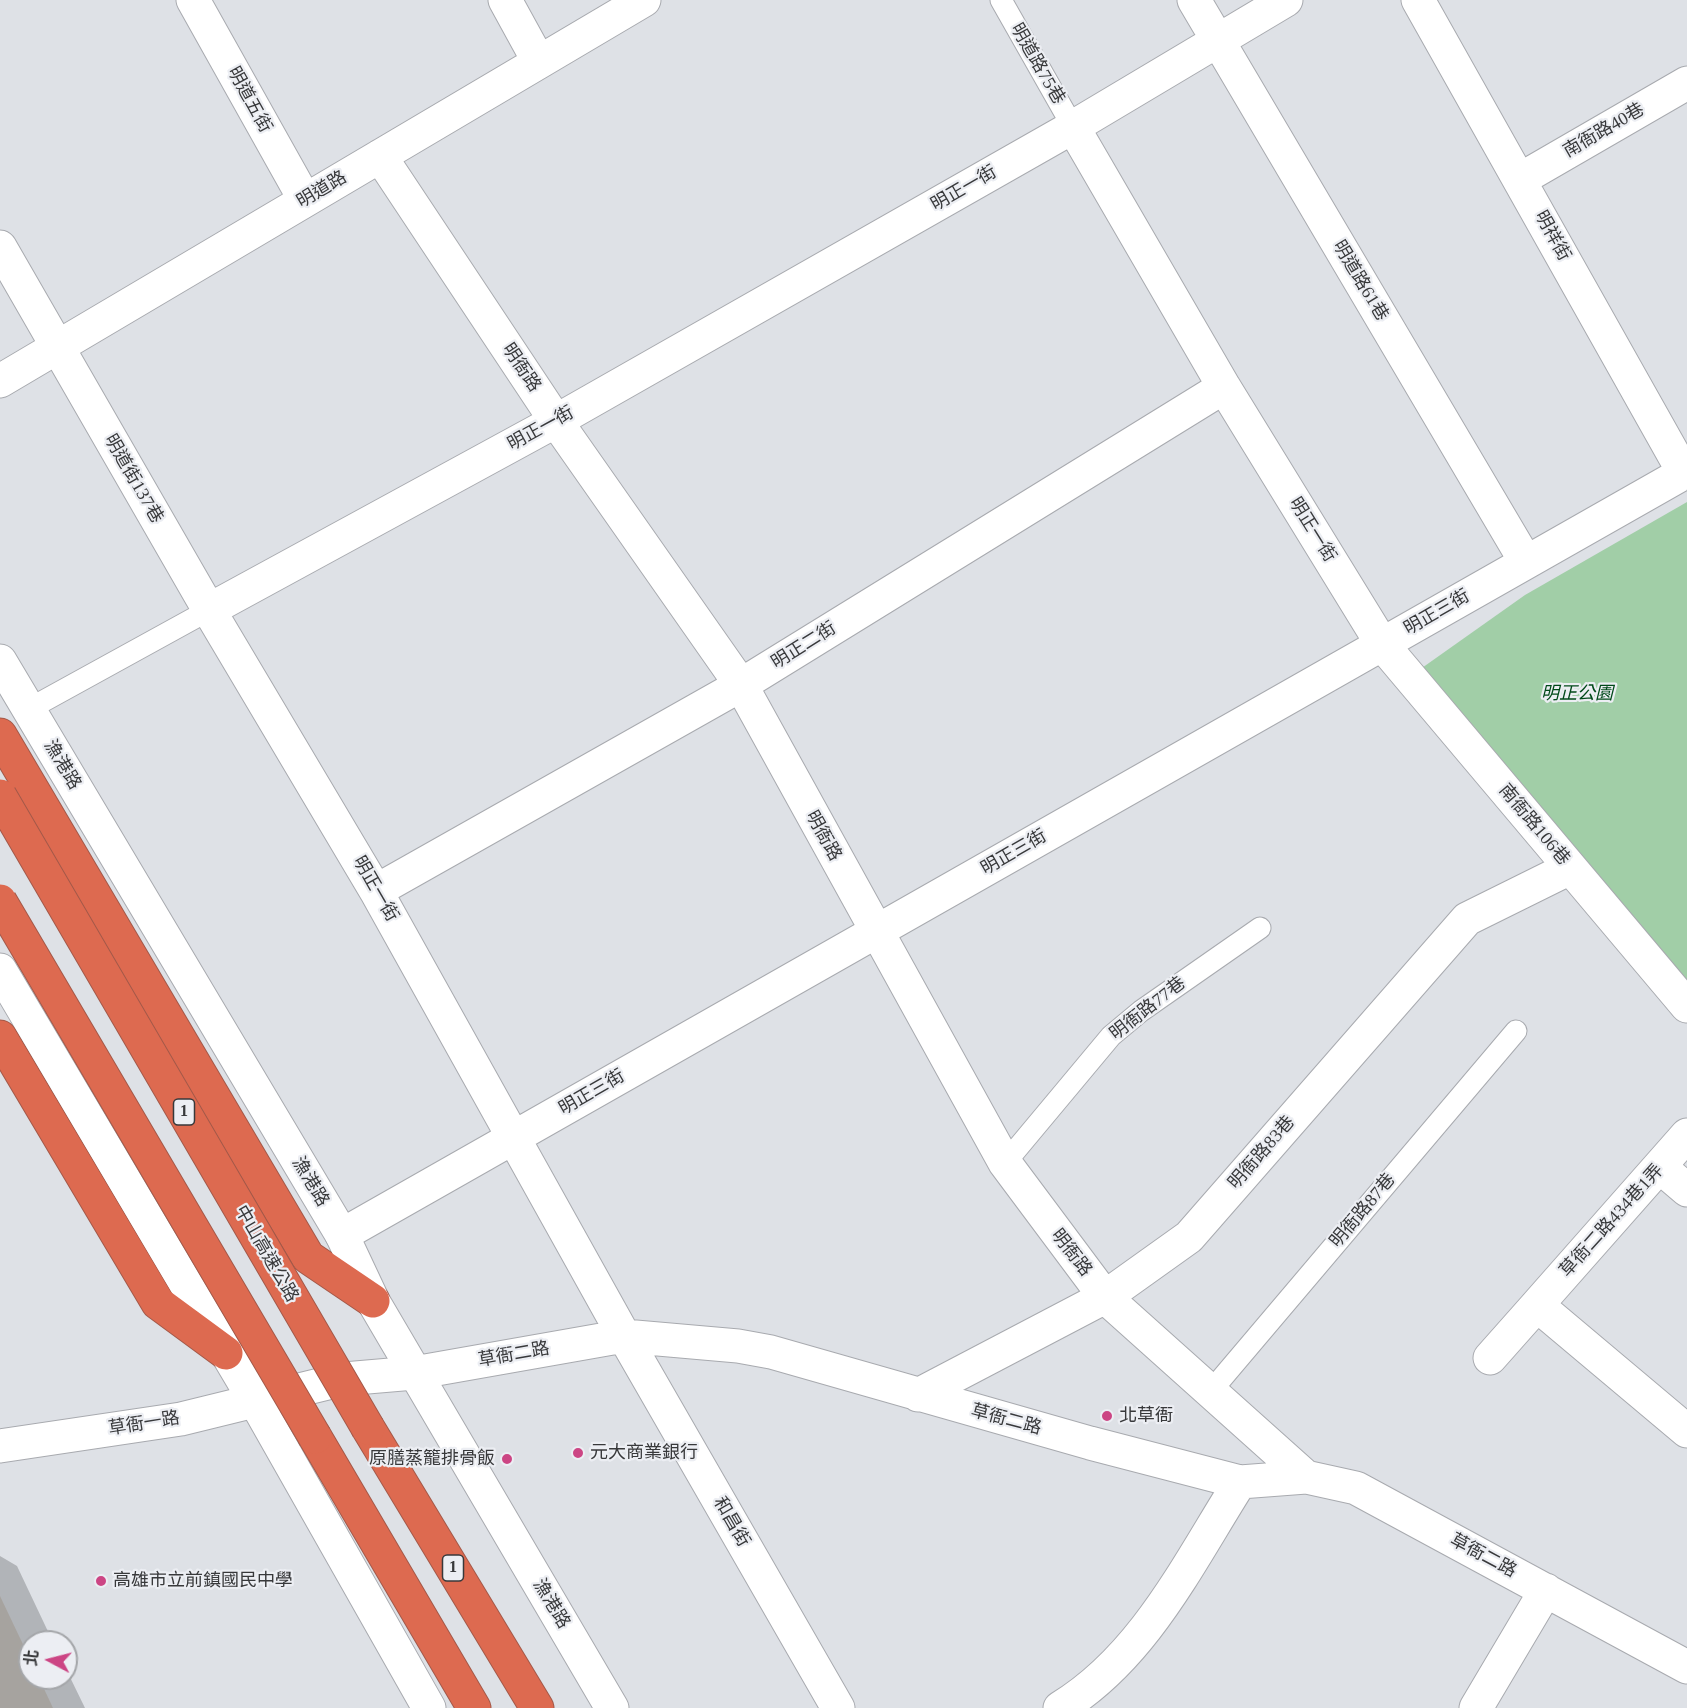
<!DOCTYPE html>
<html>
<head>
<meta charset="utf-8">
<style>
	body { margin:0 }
	#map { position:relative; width:1687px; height:1708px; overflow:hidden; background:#dee1e6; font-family:"Times New Roman","Noto Sans TC",serif }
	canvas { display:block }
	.north { position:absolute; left:18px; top:1630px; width:60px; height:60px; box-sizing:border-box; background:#eceef3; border:2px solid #a4a6a9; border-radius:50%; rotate:277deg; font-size:16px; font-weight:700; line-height:24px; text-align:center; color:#38393b }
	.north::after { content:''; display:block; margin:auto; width:21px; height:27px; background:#cc4584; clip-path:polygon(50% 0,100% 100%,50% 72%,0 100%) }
</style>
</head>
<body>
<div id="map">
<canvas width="1687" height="1708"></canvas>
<div class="north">北</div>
</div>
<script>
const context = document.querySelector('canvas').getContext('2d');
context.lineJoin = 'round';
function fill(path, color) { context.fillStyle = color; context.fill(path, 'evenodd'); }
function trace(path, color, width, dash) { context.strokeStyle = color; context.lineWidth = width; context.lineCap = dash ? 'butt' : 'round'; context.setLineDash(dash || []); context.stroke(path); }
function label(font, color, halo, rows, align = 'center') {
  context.font = font + ' "Times New Roman","Noto Sans TC",serif'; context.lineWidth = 4.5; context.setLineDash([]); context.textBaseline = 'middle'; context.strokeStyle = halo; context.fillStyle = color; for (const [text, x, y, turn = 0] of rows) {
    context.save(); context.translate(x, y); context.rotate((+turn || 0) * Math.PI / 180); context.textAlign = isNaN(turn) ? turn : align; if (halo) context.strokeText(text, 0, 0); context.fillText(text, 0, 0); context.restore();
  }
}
const green = new Path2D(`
	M1687,502V986L1412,675L1525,595Z`);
const shadow = new Path2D(`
	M0,1556L17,1566L53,1642H30V1678H66V1669L85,1708H0Z`);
const building = new Path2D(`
	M0,1596L30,1659V1678H39L53,1708H0Z`);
const lane = new Path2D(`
	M1001,0L1073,127
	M29,709L209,610
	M1005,1163L1111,1036L1141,1011L1260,928
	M1211,1391L1516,1031`);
const street = new Path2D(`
	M193,0L305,200
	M505,0L539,62
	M1194,0L1526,562
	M1418,0L1684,473
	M1073,127L1286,0
	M380,156L556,421L741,685L1005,1163L1105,1297L1306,1477
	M1521,179L1687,83
	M0,247L209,610L376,891L624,1336L838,1708
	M0,381L644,0
	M209,610L556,421L1073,127L1224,387L1382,644L1687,1006
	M376,891L741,685L1224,387
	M1687,1135L1537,1305L1687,1431
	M1660,1167L1687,1190
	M342,1235L1687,471
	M1490,1358L1537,1305
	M918,1395L1105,1297L1189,1237L1467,919L1570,868
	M0,1446L181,1419L344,1379L414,1373L624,1336L738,1346L771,1352L1090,1443L1240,1482L1306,1477L1356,1488L1687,1667
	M1060,1708C1144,1657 1189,1562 1240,1482
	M1476,1708L1546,1590`);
const secondary = new Path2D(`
	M0,661L342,1235L373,1301L612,1708
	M0,970L254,1399L429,1708`);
const highway = new Path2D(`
	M0,735L308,1257L373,1301
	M0,1037L158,1303L226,1353
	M368,1428L537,1708
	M315,1437L474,1708`);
const highwayBridge = new Path2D(`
	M0,796L368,1428
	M0,901L315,1437`);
const markers = [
	[1107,1416,6,"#cc4584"],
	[578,1453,6,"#cc4584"],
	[507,1459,6,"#cc4584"],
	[101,1581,6,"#cc4584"]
];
const shields = [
	[184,1112,21],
	[453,1568,21]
];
const shieldNames = [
	["1",184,1112],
	["1",453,1568]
];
const streetNames = [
	["明道路75巷",1037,64,60],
	["明道五街",249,100,61],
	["南衙路40巷",1604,131,-30],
	["明正一街",964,189,-30],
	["明道路",322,190,-31],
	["明祥街",1552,236,61],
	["明道路61巷",1360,281,59],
	["明衙路",521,368,56],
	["明正一街",541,429,-29],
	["明道街137巷",133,479,60],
	["明正一街",1312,530,58],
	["明正三街",1437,613,-30],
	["明正二街",804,646,-32],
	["漁港路",62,765,59],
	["南衙路106巷",1534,825,50],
	["明衙路",823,836,61],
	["明正三街",1014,853,-30],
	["明正一街",375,889,60],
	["明衙路77巷",1148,1009,-38],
	["明正三街",592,1093,-30],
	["明衙路83巷",1262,1153,-49],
	["漁港路",310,1182,59],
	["明衙路87巷",1363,1211,-50],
	["草衙二路434巷1弄",1612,1221,-48],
	["明衙路",1071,1253,52],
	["中山高速公路",266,1254,60],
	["草衙二路",514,1355,-10],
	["草衙二路",1006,1420,15],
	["草衙一路",144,1424,-9],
	["和昌街",731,1522,60],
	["草衙二路",1483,1556,28],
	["漁港路",551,1604,59]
];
const parkNames = [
	["明正公園",1577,694]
];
const poiNames = [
	["北草衙",1119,1416],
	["元大商業銀行",590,1453],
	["原膳蒸籠排骨飯",495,1459,"right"],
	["高雄市立前鎮國民中學",113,1581]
];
fill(green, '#a1cea7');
fill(shadow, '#0003');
fill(building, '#a6a39f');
trace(lane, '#a8aaaf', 23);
trace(street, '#a8aaaf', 35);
trace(secondary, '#a8aaaf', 35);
trace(highway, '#a35949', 35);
trace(lane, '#fff', 21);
trace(street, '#fff', 33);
trace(secondary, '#fff', 33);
trace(highway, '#dd6a50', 33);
trace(highwayBridge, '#a35949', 35, []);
trace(highwayBridge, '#dd6a50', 33);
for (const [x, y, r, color] of markers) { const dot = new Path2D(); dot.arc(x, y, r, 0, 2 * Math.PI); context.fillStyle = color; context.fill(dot); trace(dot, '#eceef3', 2); }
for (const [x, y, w] of shields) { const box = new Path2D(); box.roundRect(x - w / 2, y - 13, w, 26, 4.5); context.fillStyle = '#eceef3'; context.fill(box); trace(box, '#38393b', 1.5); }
label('bold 16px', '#38393b', null, shieldNames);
label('18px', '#38393b', '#eceef3', streetNames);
label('italic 18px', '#004919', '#eceef3', parkNames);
label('18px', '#38393b', '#eceef3', poiNames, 'left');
</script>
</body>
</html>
